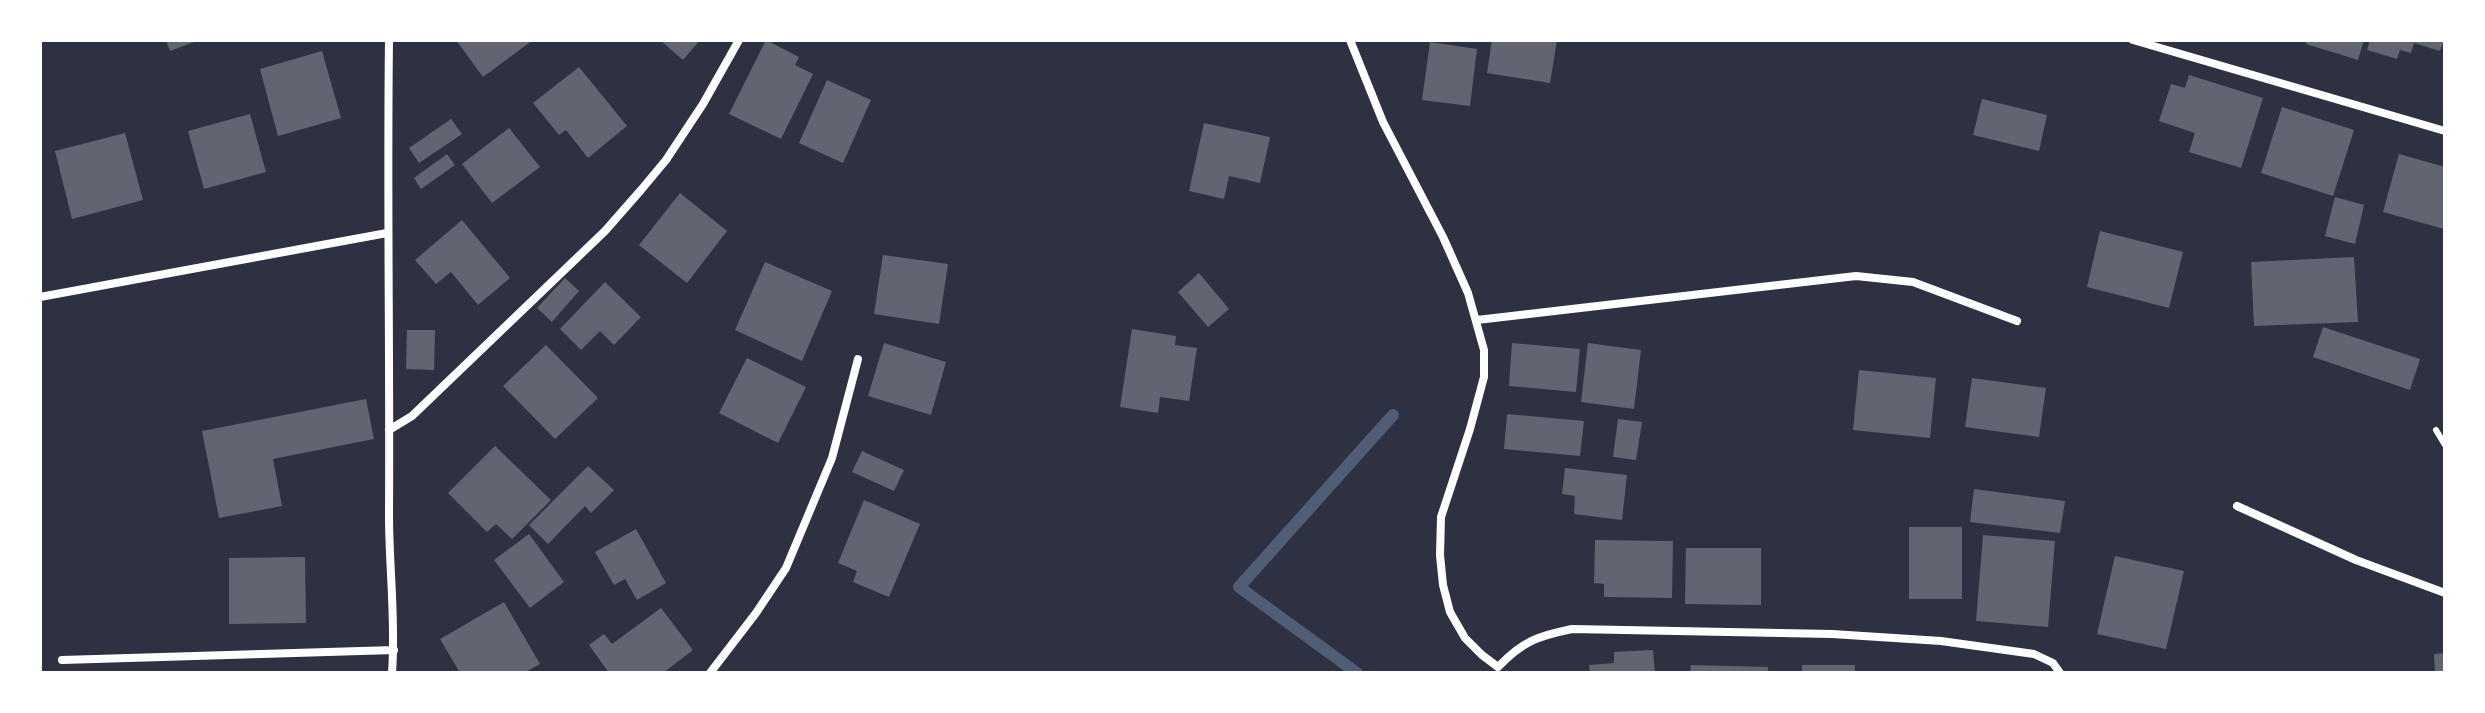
<!DOCTYPE html>
<html>
<head>
<meta charset="utf-8">
<style>
	body { margin:0 }
	#map { position:relative; width:2485px; height:713px; overflow:hidden; background:#2d3142; font-family:"Noto Sans",sans-serif }
	canvas { display:block }
	.frame { position:absolute; inset:0; border:42px solid #fff; pointer-events:none }
</style>
</head>
<body>
<div id="map">
<canvas width="2485" height="713"></canvas>
<div class="frame"></div>
</div>
<script>
const context = document.querySelector('canvas').getContext('2d');
context.lineJoin = 'round';
function trace(path, color, width, dash) { context.strokeStyle = color; context.lineWidth = width; context.lineCap = dash ? 'butt' : 'round'; context.setLineDash(dash || []); context.stroke(path); }
function fill(path, color) { context.fillStyle = color; context.fill(path, 'evenodd'); }
const stream = new Path2D(`
	M1357,673L1239,587L1393,415`);
const building = new Path2D(`
	M166,40H199L170,51Z
	M456,40H533L483,77Z
	M660,40H700L683,60Z
	M766,40L799,57L795,65L813,74L781,139L729,114Z
	M1492,40H1557L1550,83L1487,73Z
	M2307,40H2364L2358,60L2306,44Z
	M2370,40H2444L2440,51L2414,43L2411,53L2400,50L2397,59L2367,50Z
	M1430,42L1477,49L1470,106L1422,100Z
	M322,51L341,118L278,136L260,69Z
	M579,67L627,126L588,158L566,130L559,135L533,103Z
	M2189,75L2263,98L2241,168L2189,152L2195,133L2159,121L2171,84L2185,88Z
	M827,80L871,100L843,163L799,143Z
	M1982,99L2047,115L2039,151L1973,135Z
	M2282,107L2354,130L2333,196L2261,173Z
	M250,114L266,172L204,189L188,131Z
	M451,119L462,134L419,163L409,148Z
	M1204,123L1270,137L1260,183L1229,176L1224,199L1189,191Z
	M509,128L540,167L492,203L462,164Z
	M125,133L143,200L72,219L55,151Z
	M447,154L455,165L421,189L414,178Z
	M2399,154L2445,167L2444,229L2383,212Z
	M680,193L727,231L687,283L639,245Z
	M2335,197L2364,205L2355,244L2325,236Z
	M462,220L510,278L478,305L451,272L436,284L415,260Z
	M2100,231L2183,252L2169,308L2087,287Z
	M883,255L948,264L939,324L874,314Z
	M2354,257L2358,322L2254,326L2251,262Z
	M765,262L832,291L802,361L735,330Z
	M1199,273L1229,309L1208,327L1178,292Z
	M565,278L579,291L552,322L537,308Z
	M605,282L641,317L614,345L600,331L581,350L560,329Z
	M2323,327L2420,359L2410,390L2313,357Z
	M1132,329L1176,336L1175,345L1197,348L1189,401L1160,397L1158,413L1120,407Z
	M407,330H435L434,370L406,369Z
	M884,343L946,362L931,415L868,396Z
	M1512,343L1580,349L1576,392L1509,386Z
	M1588,343L1641,350L1634,409L1581,402Z
	M546,345L598,398L555,439L503,386Z
	M747,358L806,387L778,443L719,413Z
	M1859,370L1936,378L1930,438L1853,430Z
	M1972,378L2046,388L2039,437L1965,427Z
	M366,399L374,439L273,459L282,506L219,518L202,431Z
	M1507,414L1584,421L1580,456L1504,449Z
	M1618,419L1642,422L1636,460L1613,457Z
	M495,446L551,500L512,539L496,524L487,532L448,493Z
	M862,451L904,470L894,491L852,472Z
	M588,466L614,490L591,513L585,506L548,544L529,525Z
	M1565,468L1627,475L1622,520L1574,514L1575,496L1562,494Z
	M1974,489L2065,501L2060,533L1970,522Z
	M864,500L920,524L889,597L853,582L857,571L838,563Z
	M1909,527H1962V599H1909Z
	M636,529L666,583L637,600L625,579L614,585L595,552Z
	M529,534L564,582L530,608L494,560Z
	M1983,535L2055,541L2048,627L1976,621Z
	M1595,540L1673,541L1672,598L1604,597V584L1594,583Z
	M1686,548H1761V605L1685,604Z
	M2115,556L2184,571L2166,649L2097,634Z
	M305,557L306,623L229,624V558Z
	M504,602L540,664L524,673H460L440,639Z
	M661,608L693,650L663,673H609L589,645L604,634L612,644Z
	M1653,650L1655,673H1590L1589,665L1614,663V652Z
	M2445,653V673H2435L2434,654Z
	M1691,665L1768,667V673H1690Z
	M1802,665H1855V673H1802Z`);
const service = new Path2D(`
	M2436,430L2445,445`);
const minor = new Path2D(`
	M389,40C387,198 390,357 389,515C389,568 396,620 392,673
	M1350,40L1383,122L1443,237L1468,293L1484,350V377L1470,429L1441,517L1440,555L1443,585L1450,612L1465,638L1482,655L1498,667
	M2133,40L2445,131
	M40,297L387,233
	M1477,320L1856,276L1913,282L2017,321
	M389,430L412,416L605,231L641,190L666,160L703,104L739,40
	M2237,506L2356,560L2445,593
	M62,660L394,650
	M1498,667C1523,641 1538,636 1572,629L1832,634L1941,641L2034,654L2053,663L2060,673
	M710,673L756,613L786,568L832,458L858,359`);
trace(stream, '#4f5d75', 12);
fill(building, '#626471');
trace(service, '#fff', 6);
trace(minor, '#fff', 8);
</script>
</body>
</html>
